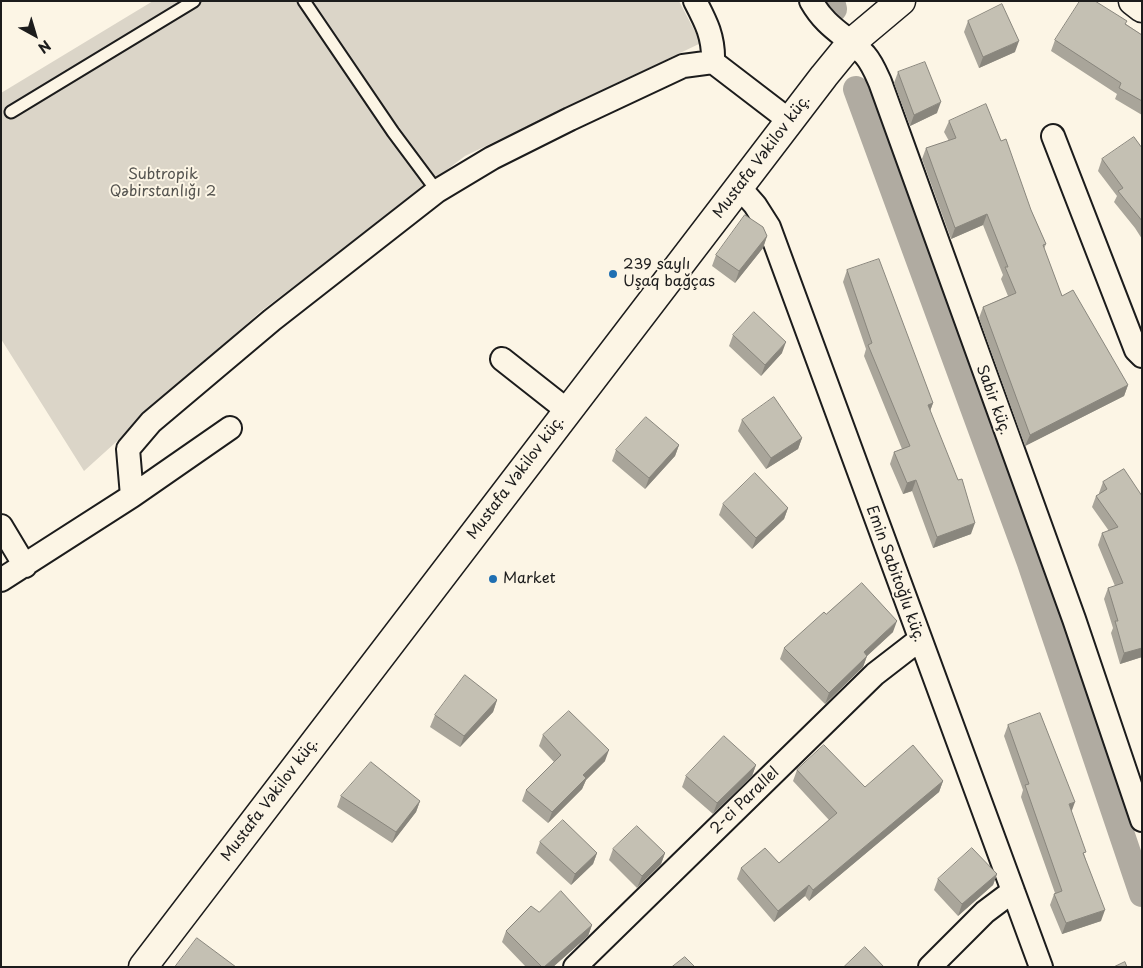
<!DOCTYPE html>
<html>
<head>
<meta charset="utf-8">
<style>
	body { margin:0 }
	#map { position:relative; width:1143px; height:968px; overflow:hidden; background:#fcf5e5; font-family:"Playpen Sans",sans-serif }
	canvas { display:block }
	.frame { position:absolute; inset:0; border:2px solid #1c1c1c; pointer-events:none }
	.north { position:absolute; left:10px; top:10px; width:50px; height:50px; -webkit-text-stroke:4px #fcf5e5; paint-order:stroke; rotate:141deg; font-size:14px; font-weight:700; line-height:20px; text-align:center; color:#1c1c1c }
	.north::after { content:''; display:block; margin:auto; width:18px; height:22px; background:#1c1c1c; clip-path:polygon(50% 0,100% 100%,50% 72%,0 100%) }
</style>
</head>
<body>
<div id="map">
<canvas width="1143" height="968"></canvas>
<div class="frame"></div>
<div class="north">N</div>
</div>
<script>
const context = document.querySelector('canvas').getContext('2d');
context.lineJoin = 'round';
function fill(path, color) { context.fillStyle = color; context.fill(path, 'evenodd'); }
function trace(path, color, width, dash) { context.strokeStyle = color; context.lineWidth = width; context.lineCap = dash ? 'butt' : 'round'; context.setLineDash(dash || []); context.stroke(path); }
function label(font, color, halo, rows, align = 'center') {
  context.font = font + ' "Playpen Sans",sans-serif'; context.lineWidth = 4; context.setLineDash([]); context.textBaseline = 'middle'; context.strokeStyle = halo; context.fillStyle = color; for (const [text, x, y, turn = 0] of rows) {
    context.save(); context.translate(x, y); context.rotate((+turn || 0) * Math.PI / 180); context.textAlign = isNaN(turn) ? turn : align; if (halo) context.strokeText(text, 0, 0); context.fillText(text, 0, 0); context.restore();
  }
}
const green = new Path2D(`
	M153,1H679L701,43L465,156L260,312L84,471L1,339V93Z`);
const canal = new Path2D(`
	M832,1L834,9
	M856,89L1030,563L1142,894`);
const lane = new Path2D(`
	M304,1L393,132L437,191
	M11,112L194,1`);
const street = new Path2D(`
	M695,1C706,22 714,37 713,62L790,121
	M811,1C827,29 845,34 865,55C872,63 876,73 880,82L1074,619L1142,820
	M1053,136L1136,350L1142,356
	M740,188L755,205L769,227L1041,967
	M502,359L568,411
	M132,496L230,428
	M1,526L25,566
	M1,580L132,496L128,449L151,422L272,320L437,191L492,158L570,119L683,66L713,62
	M575,967L875,674L919,640
	M930,967L985,912L1013,891`);
const secondary = new Path2D(`
	M1133,1L1142,8
	M143,967L824,76L851,43L901,1`);
const wall = new Path2D(`
	M968,21L1015,52L979,68L964,32Z
	M1126,24L1142,35V115L1115,99L1117,94L1051,51L1055,40Z
	M898,72L937,113L910,126L894,83Z
	M949,121L1031,210L1046,244L1044,249L1062,296L1128,385L1124,396L1025,446L979,318L983,307L1008,296L1001,279L1003,275L983,225L951,239L922,159L926,148L949,141L944,132Z
	M1142,148V239L1135,228L1114,202L1117,196L1098,171L1102,159Z
	M767,236L763,248L735,283L712,266L716,255Z
	M847,270L933,403L930,411L971,534L933,548L912,491L903,494L890,464L894,452L902,449L864,356L866,349L843,282Z
	M733,335L782,353L761,376L729,346Z
	M742,420L802,438L798,449L766,469L738,431Z
	M679,445L675,456L645,489L612,461L616,450Z
	M1124,469L1142,657L1120,664L1111,633L1113,628L1104,599L1108,588L1115,586L1098,545L1102,533L1109,531L1092,507L1096,496L1099,494V493L1103,482Z
	M723,504L788,508L784,519L752,549L719,515Z
	M826,614L893,632L867,656L863,667L825,704L780,659L784,648Z
	M497,700L493,712L460,747L430,727L435,715Z
	M1008,725L1071,811L1085,857L1101,921L1062,934L1050,905L1054,894L1055,893L1021,797L1023,790L1004,736Z
	M543,735L605,761L586,780L582,789L548,823L522,801L526,790L554,762L539,746Z
	M756,765L752,776L713,814L682,787L686,776Z
	M797,770L865,787L943,781L939,792L809,901L805,896L774,922L737,879L741,868L779,863L829,820L793,781Z
	M341,796L420,801L416,812L392,843L337,807Z
	M540,842L597,853L593,864L571,885L536,853Z
	M613,849L665,853L661,864L637,888L609,860Z
	M997,874L993,885L958,916L934,890L938,879Z
	M592,925L588,936L553,967H526L502,942L506,931Z`);
const shadedWall = new Path2D(`
	M1019,41L1015,52L979,68L983,57Z
	M941,102L937,113L910,126L914,115Z
	M987,214L983,225L951,239L955,228Z
	M767,236L763,248L735,283L739,271Z
	M786,342L782,353L761,376L765,365Z
	M1128,385L1124,396L1025,446L1030,435Z
	M933,403L929,414L928,405Z
	M802,438L798,449L766,469L771,458Z
	M679,445L675,456L645,489L649,478Z
	M916,480L912,491L903,494L907,483Z
	M788,508L784,519L752,549L756,538Z
	M975,523L971,534L933,548L937,537Z
	M897,621L893,632L867,656L863,667L825,704L829,693L864,652Z
	M1142,648V657L1120,664L1124,653Z
	M497,700L493,712L460,747L464,736Z
	M609,750L605,761L586,780L582,789L548,823L552,812L583,775Z
	M756,765L752,776L713,814L717,803Z
	M943,781L939,792L809,901L813,890Z
	M420,801L416,812L392,843L396,832Z
	M1075,802L1071,813L1069,804Z
	M597,853L593,864L571,885L575,874Z
	M665,853L661,864L637,888L642,876Z
	M997,874L993,885L958,916L962,904Z
	M809,885L805,896L774,922L778,911Z
	M1105,910L1101,921L1062,934L1066,923Z
	M592,925L588,936L553,967H544Z`);
const building = new Path2D(`
	M1080,1H1095L1127,21L1125,24L1142,35V101L1119,88L1121,83L1055,40Z
	M1002,4L1019,41L983,57L968,21Z
	M925,62L941,102L914,115L898,72Z
	M986,104L1001,141L1006,139L1031,210L1046,244L1043,245L1062,296L1073,290L1128,385L1030,435L983,307L1016,293L1005,267H1008L987,214L955,228L926,148L956,138L949,121Z
	M1134,137L1142,148V221L1139,217L1118,191L1123,188L1102,159Z
	M745,215L763,227L767,236L739,271L716,255Z
	M879,259L933,403L928,405L958,480L962,479L975,523L937,537L916,480L907,483L894,452L910,446L868,345L872,343L847,270Z
	M754,312L786,342L765,365L733,335Z
	M774,397L802,438L771,458L742,420Z
	M646,417L679,445L649,478L616,450Z
	M1124,469L1142,496V648L1124,653L1115,621H1118L1108,588L1123,583L1102,533L1118,527L1096,496L1107,489L1103,482Z
	M755,473L788,508L756,538L723,504Z
	M862,583L897,621L864,652L867,656L829,693L784,648L824,612L826,614Z
	M465,675L497,700L464,736L435,715Z
	M569,711L609,750L583,775L586,778L552,812L526,790L561,755L543,735Z
	M1040,713L1075,802L1069,804L1086,852L1083,853L1105,910L1066,923L1054,894L1062,891L1025,785L1029,784L1008,725Z
	M724,736L756,765L717,803L686,776Z
	M824,745L865,787L913,745L943,781L813,890L809,885L778,911L741,868L765,848L779,863L837,813L797,770Z
	M371,762L420,801L396,832L341,796Z
	M563,820L597,853L575,874L540,842Z
	M637,826L665,853L642,876L613,849Z
	M972,848L997,874L962,904L938,879Z
	M561,891L592,925L544,967H542L506,931L531,906L539,912Z
	M197,938L236,967H175Z
	M865,947L884,967H844Z
	M685,957L695,967H672Z
	M1125,962L1127,967H1114Z`);
const markers = [
	[613,274,5,"#1f6fb2"],
	[493,579,5,"#1f6fb2"]
];
const streetNames = [
	["Mustafa Vəkilov küç.",762,157,-53],
	["Sabir küç.",993,400,70],
	["Mustafa Vəkilov küç.",516,478,-53],
	["Emin Sabitoğlu küç.",895,574,70],
	["Mustafa Vəkilov küç.",270,800,-53],
	["2-ci Parallel",745,801,-44]
];
const parkNames = [
	["Subtropik",163,175],
	["Qəbirstanlığı 2",163,192]
];
const poiNames = [
	["239 saylı",623,265],
	["Uşaq bağças",623,282],
	["Market",503,579]
];
fill(green, '#dbd5c8');
trace(canal, '#b0aba1', 26);
trace(lane, '#1c1c1c', 15);
trace(street, '#1c1c1c', 26);
trace(secondary, '#1c1c1c', 31);
trace(lane, '#fcf5e5', 11);
trace(street, '#fcf5e5', 22);
trace(secondary, '#fcf5e5', 28);
fill(wall, '#a9a59a');
fill(shadedWall, '#89867d');
fill(building, '#c4c0b3');
trace(building, '#89867d', 1);
for (const [x, y, r, color] of markers) { const dot = new Path2D(); dot.arc(x, y, r, 0, 2 * Math.PI); context.fillStyle = color; context.fill(dot); trace(dot, '#fcf5e5', 2); }
label('15px', '#1c1c1c', '#fcf5e5', streetNames);
label('15px', '#555450', '#fcf5e5', parkNames);
label('15px', '#1c1c1c', '#fcf5e5', poiNames, 'left');
</script>
</body>
</html>
